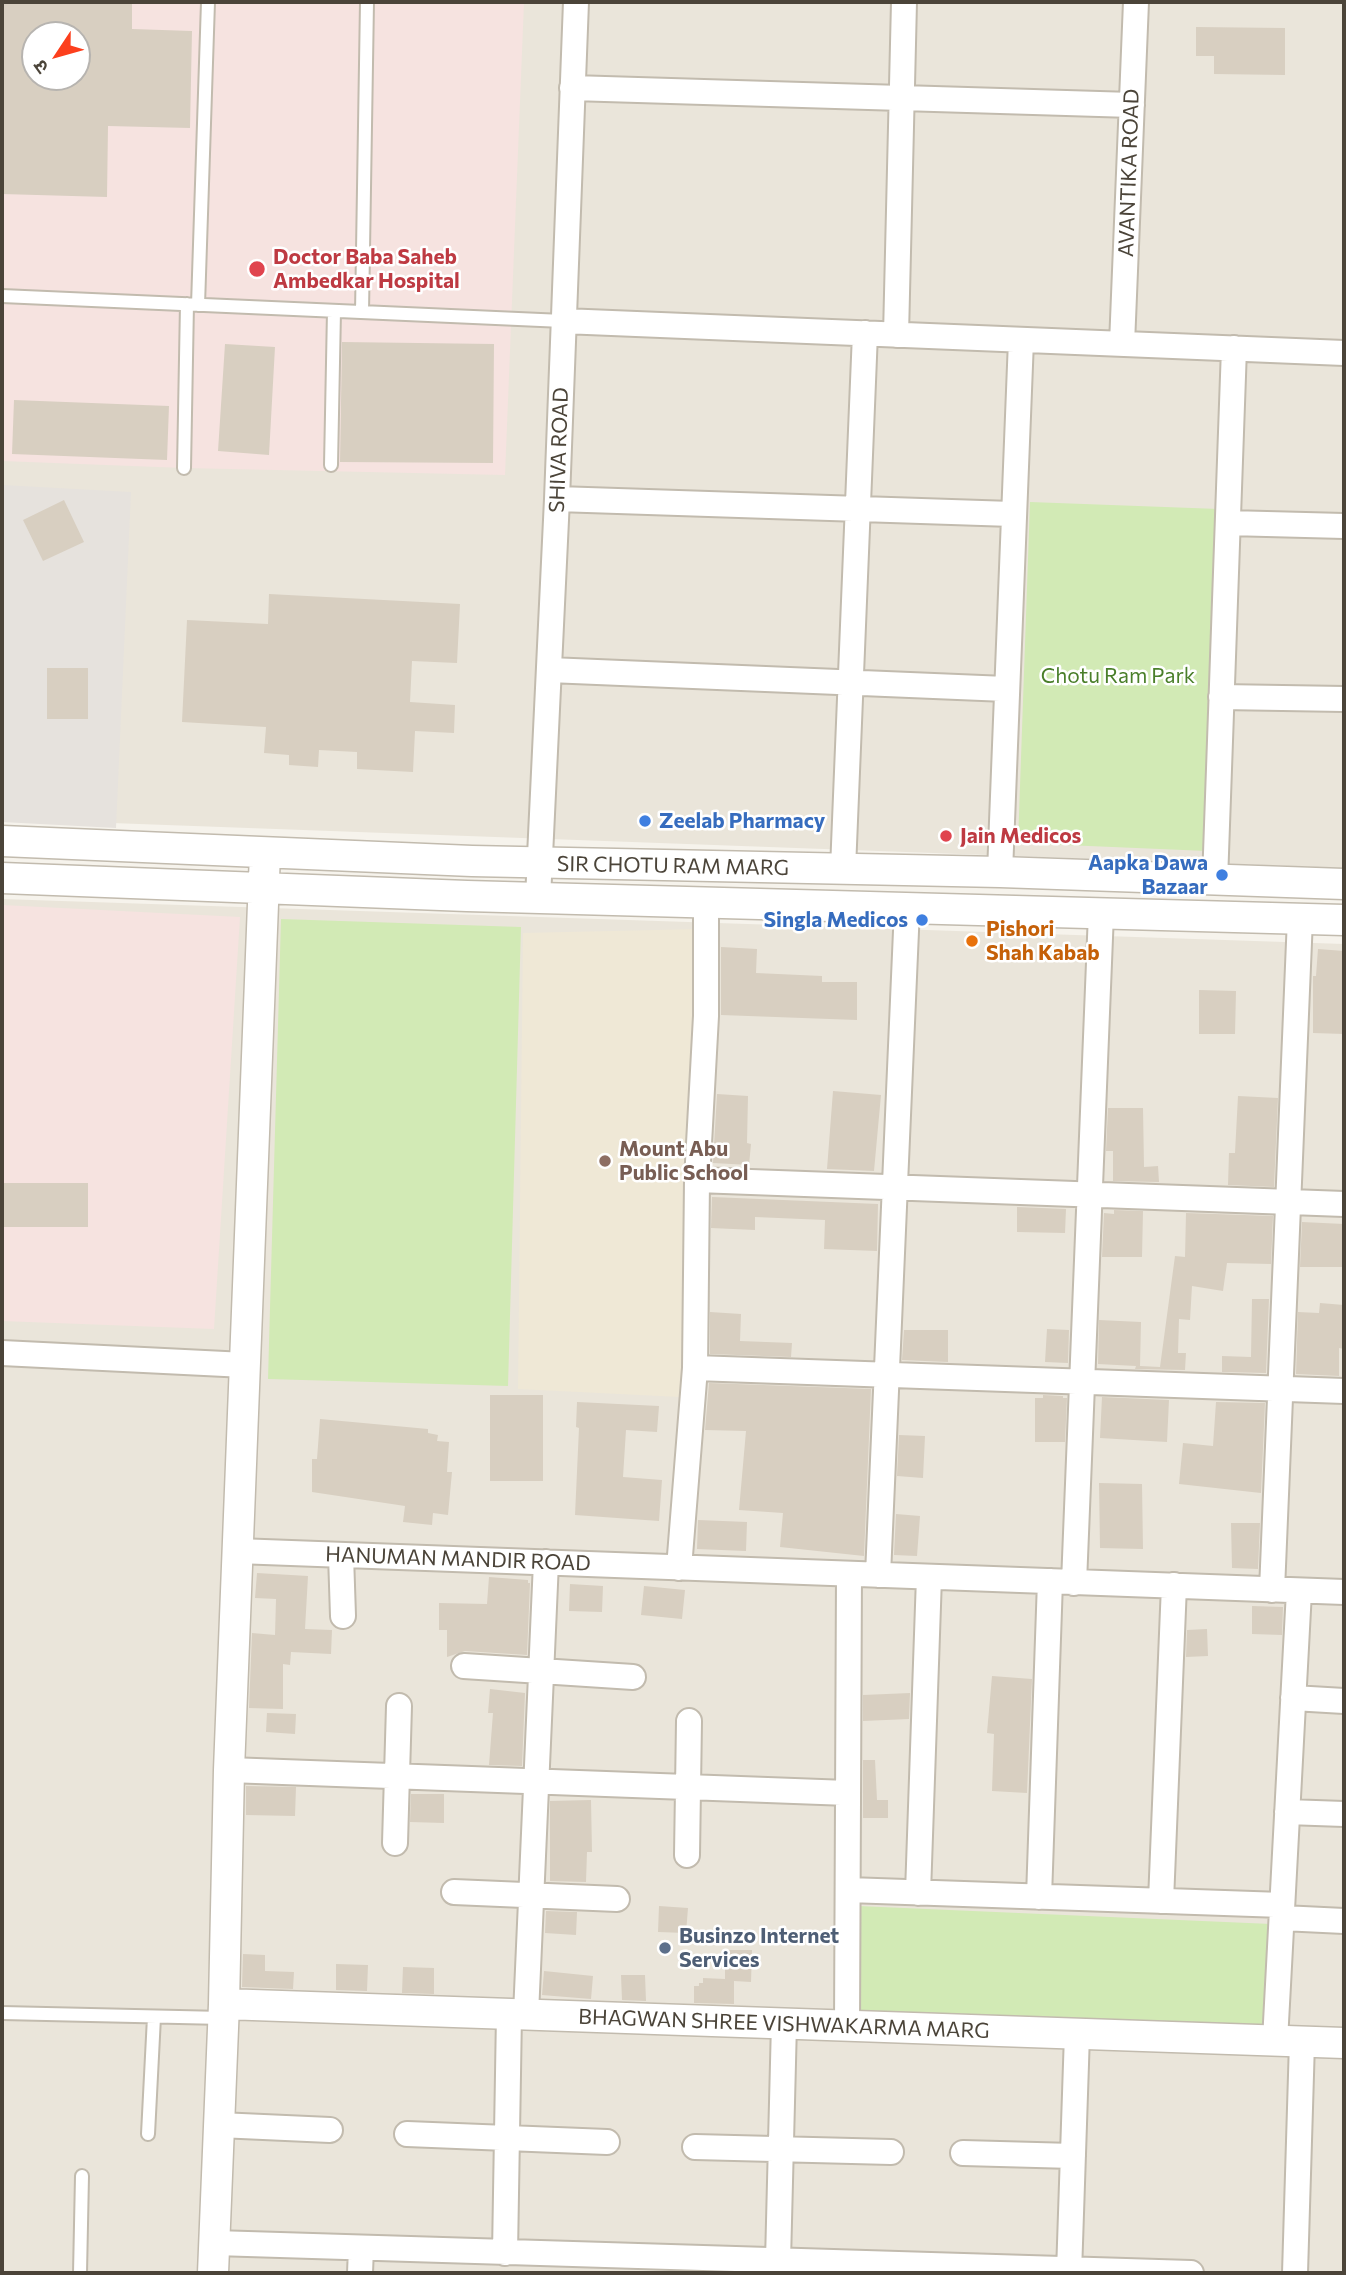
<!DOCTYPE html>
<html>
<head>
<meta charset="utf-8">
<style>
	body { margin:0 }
	#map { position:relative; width:1346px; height:2275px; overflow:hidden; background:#f6f3ec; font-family:Commissioner,"Noto Sans Devanagari",sans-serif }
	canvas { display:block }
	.frame { position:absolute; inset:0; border:4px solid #4b4439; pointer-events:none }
	.north { position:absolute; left:21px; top:21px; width:70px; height:70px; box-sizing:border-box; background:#fff; border:2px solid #b7b4b0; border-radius:50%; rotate:234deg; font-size:19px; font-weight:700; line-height:28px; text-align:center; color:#4b4439 }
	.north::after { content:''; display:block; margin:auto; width:24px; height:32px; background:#fc3f1d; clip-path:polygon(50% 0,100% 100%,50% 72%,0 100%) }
</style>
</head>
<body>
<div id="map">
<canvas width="1346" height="2275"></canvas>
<div class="frame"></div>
<div class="north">उ</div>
</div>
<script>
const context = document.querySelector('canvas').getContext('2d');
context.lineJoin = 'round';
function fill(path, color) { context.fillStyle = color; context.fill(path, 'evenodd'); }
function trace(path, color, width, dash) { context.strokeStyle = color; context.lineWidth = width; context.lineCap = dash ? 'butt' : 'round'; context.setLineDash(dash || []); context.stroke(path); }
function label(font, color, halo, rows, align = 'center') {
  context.font = font + ' Commissioner,sans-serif'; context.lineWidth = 5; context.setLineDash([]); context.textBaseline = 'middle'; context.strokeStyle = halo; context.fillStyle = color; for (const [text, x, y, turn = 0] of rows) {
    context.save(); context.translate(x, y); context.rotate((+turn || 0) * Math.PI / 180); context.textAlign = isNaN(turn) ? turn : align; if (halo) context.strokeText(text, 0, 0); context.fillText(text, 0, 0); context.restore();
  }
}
const residential = new Path2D(`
	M2,2H1344V868L2,819ZM35,35H77V77H35Z
	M2,899L1344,944V2273H2Z`);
const industrial = new Path2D(`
	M2,485L131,492L116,828L2,822Z`);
const education = new Path2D(`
	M700,929L680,1397L518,1389L523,933Z`);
const medical = new Path2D(`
	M2,2H524L505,475L184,468L2,461ZM35,35H77V77H35Z
	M2,905L240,917L214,1329L2,1321Z`);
const green = new Path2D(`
	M1030,502L1219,509L1207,851L1018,843Z
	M281,919L521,927L508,1386L268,1379Z
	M858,1906L1271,1924L1267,2038L854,2020Z`);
const building = new Path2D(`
	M2,2H132V29L192,31L190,128L108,126L107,197L2,194ZM35,35H77V77H35Z
	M1196,27L1285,28V75L1214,74V56H1196Z
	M342,342L494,344L493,463L340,462Z
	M225,344L275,347L269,455L218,451Z
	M14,400L169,406L167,460L12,454Z
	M64,500L84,542L43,561L23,520Z
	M269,594L460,604L457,663L412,661L410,702L455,705L454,733L415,731L413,772L357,769V752L319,750L318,767L289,765V755L264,753L266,727L182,722L187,620L268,624Z
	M47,668H88V719H47Z
	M721,947L757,949L756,973L822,976V982H857V1020L721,1015Z
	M1318,949L1344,951V1034L1313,1033V976H1316Z
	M1199,990L1236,991L1235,1034H1199Z
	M833,1091L881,1095L874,1171L827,1169Z
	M717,1094L748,1096L747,1143L751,1144L749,1165L713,1163Z
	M1238,1096L1278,1098L1274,1187L1228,1185L1229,1153H1235Z
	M1108,1108H1143L1144,1167L1158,1166L1159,1182L1113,1181V1151H1106Z
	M2,1183H88V1227H2Z
	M712,1197L878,1204L877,1251L824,1249L825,1220L755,1217V1230L711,1228Z
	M1017,1207L1066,1209L1065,1233L1017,1232Z
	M1114,1210L1143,1211L1142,1257H1102L1104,1213L1114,1214Z
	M1186,1213L1273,1216L1271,1264L1227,1263L1223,1291L1192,1286L1190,1320L1179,1319L1178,1353H1186L1185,1370L1135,1369L1136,1366L1098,1364L1099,1320L1141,1322L1140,1366L1160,1367L1175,1256L1185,1257Z
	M1302,1222L1344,1224V1267H1300Z
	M1252,1299H1269L1266,1373L1222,1372V1356L1251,1357Z
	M1320,1303L1344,1305V1349L1339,1348V1376L1296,1374L1298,1312L1319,1313Z
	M710,1312L741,1314L740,1341L792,1343L791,1357L710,1354Z
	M1047,1329L1069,1330L1068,1363L1045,1362Z
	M904,1330H948V1362L902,1360Z
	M709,1383L871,1389L864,1556L780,1547L783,1513L739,1510L746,1431L705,1430Z
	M490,1395H543V1481H490Z
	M1043,1395L1063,1396V1398H1067L1065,1442H1035V1398H1043Z
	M1102,1397L1169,1400L1167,1442L1100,1438Z
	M577,1402L659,1406L657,1432L626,1430L623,1477L662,1480L659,1521L575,1515L579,1428L576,1427Z
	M1216,1402L1265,1403L1261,1493L1179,1484L1183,1443L1213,1446Z
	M320,1419L428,1429V1433L438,1435L437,1441L449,1442L447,1472H452L448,1515L433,1513L432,1525L403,1522L405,1506L312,1492V1459H317Z
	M899,1435L925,1436L923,1478L897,1476Z
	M1099,1483L1142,1484L1143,1549L1100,1548Z
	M896,1514L920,1516L917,1556L894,1555Z
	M698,1520L747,1522L746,1551L697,1549Z
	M1231,1523H1260L1258,1569L1232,1568Z
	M257,1573L308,1576L305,1629L332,1630L331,1654L291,1652L290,1665L283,1664V1709L249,1708L252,1633L275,1635L276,1599L255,1598Z
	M489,1577L528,1580V1583H530L527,1655L465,1651L447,1657V1630H439V1603L487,1604Z
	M570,1584L603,1586L602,1612L569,1611Z
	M644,1586L685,1590L682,1619L641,1615Z
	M1252,1606L1283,1607L1282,1635L1252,1634Z
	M1207,1629L1208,1656L1186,1657L1187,1630Z
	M992,1676L1032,1679L1027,1793L992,1791L994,1734L987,1733Z
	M490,1689L525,1693L522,1766L489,1765L493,1713H488Z
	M910,1693L909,1719L863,1721V1695Z
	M267,1713L296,1714L295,1734L266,1732Z
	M863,1760H875L877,1800H888V1818H863Z
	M246,1786L296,1787L295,1816L246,1815Z
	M411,1794H444V1823L410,1822Z
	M591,1800L592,1852H587L586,1882L550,1881V1801Z
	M659,1906L688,1908L686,1933L658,1932Z
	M546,1911L577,1912L576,1935L545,1933Z
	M725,1950H752L751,1982L734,1981V2004L694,2003V1986H699V1983H703V1978L725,1979Z
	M243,1954L265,1955V1971L294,1972L293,1989L242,1987Z
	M336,1964L368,1965L367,1991L336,1990Z
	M403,1967L434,1968V1994L402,1993Z
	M544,1971L593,1976L591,1999L542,1995Z
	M621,1975H645L646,2001L622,2000Z`);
const service = new Path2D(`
	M2,296L563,321
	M198,305L208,2
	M362,312L367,2
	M331,465L334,311
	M184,468L187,304
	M2,2013L223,2018
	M148,2134L154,2017
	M80,2273L82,2176`);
const minor = new Path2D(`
	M572,88L1132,105
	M563,321L1344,353
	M896,335L904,2
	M1122,344L1136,2
	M557,499L1012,514
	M1228,523L1344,526
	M549,670L1006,689
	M1221,697L1344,699
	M843,869L865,333
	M1000,872L1021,340
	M1215,881L1234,348
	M538,898L557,499L576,2
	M697,1180L1344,1204
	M2,1353L245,1365
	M695,1368L1344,1391
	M237,1551L1344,1592
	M341,1555L343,1616
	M679,1568L695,1368L697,1180L706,1016V902
	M878,1575L907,908
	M1074,1583L1101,913
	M1272,1590L1300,918
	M464,1666L633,1677
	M1293,1698L1344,1701
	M229,1770L848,1793
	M1287,1812L1344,1814
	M395,1843L399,1706
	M687,1855L689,1721
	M848,1890L1282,1905
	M454,1892L617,1899
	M918,1893L929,1577
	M1039,1897L1050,1581
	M1161,1901L1174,1585
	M1282,1918L1344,1921
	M526,2014L546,1562
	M847,2026L849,1574
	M1275,2041L1299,1591
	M219,2125L330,2130
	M407,2134L607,2142
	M695,2147L891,2152
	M963,2153L1073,2156
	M215,2243L1191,2273
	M505,2253L509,2014
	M778,2261L784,2023
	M360,2273L361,2248
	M1069,2273L1077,2034
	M1295,2273L1302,2042`);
const tertiary = new Path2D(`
	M2,841L472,861L1000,872L1344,884
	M2,878L467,896L1344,920
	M224,2004L1344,2043
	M213,2273L224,2004L229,1770L265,853`);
const markers = [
	[257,269,9,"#e0444e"],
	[645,821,7,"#3f7fe0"],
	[946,836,7,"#e0444e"],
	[1222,875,7,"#3f7fe0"],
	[922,920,7,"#3f7fe0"],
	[972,941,7,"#e8710a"],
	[605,1161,7,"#8d6e63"],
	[665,1948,7,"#5c6f8a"]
];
const streetNames = [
	["AVANTIKA ROAD",1129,173,-88],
	["SHIVA ROAD",559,450,-88],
	["SIR CHOTU RAM MARG",673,866,1],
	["HANUMAN MANDIR ROAD",458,1559,2],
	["BHAGWAN SHREE VISHWAKARMA MARG",784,2024,2]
];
const healthNames = [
	["Doctor Baba Saheb",273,257],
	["Ambedkar Hospital",273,281],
	["Jain Medicos",960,836]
];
const parkNames = [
	["Chotu Ram Park",1118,676]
];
const shopNames = [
	["Zeelab Pharmacy",659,821,"left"],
	["Aapka Dawa",1208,863],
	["Bazaar",1208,887],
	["Singla Medicos",908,920]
];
const foodNames = [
	["Pishori",986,929],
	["Shah Kabab",986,953]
];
const educationNames = [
	["Mount Abu",619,1149],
	["Public School",619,1173]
];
const serviceNames = [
	["Businzo Internet",679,1936],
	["Services",679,1960]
];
fill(residential, '#eae5da');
fill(industrial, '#e6e2dd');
fill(education, '#efe8d6');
fill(medical, '#f6e3e0');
fill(green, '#d2eab5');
fill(building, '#d8cfc1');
trace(service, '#c2bbae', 16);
trace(minor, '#c2bbae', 28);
trace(tertiary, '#c2bbae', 33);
trace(service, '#fff', 12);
trace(minor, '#fff', 24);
trace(tertiary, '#fff', 30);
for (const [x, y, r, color] of markers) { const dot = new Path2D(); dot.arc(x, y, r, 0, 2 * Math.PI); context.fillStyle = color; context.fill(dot); trace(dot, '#fff', 2.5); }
label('21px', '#4b4439', '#fff', streetNames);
label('bold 21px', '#be3a42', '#fff', healthNames, 'left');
label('21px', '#4a7f2a', '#fff', parkNames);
label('bold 21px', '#366cbe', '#fff', shopNames, 'right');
label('bold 21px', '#c56008', '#fff', foodNames, 'left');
label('bold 21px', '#785e54', '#fff', educationNames, 'left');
label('bold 21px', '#4e5e75', '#fff', serviceNames, 'left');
</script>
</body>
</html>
